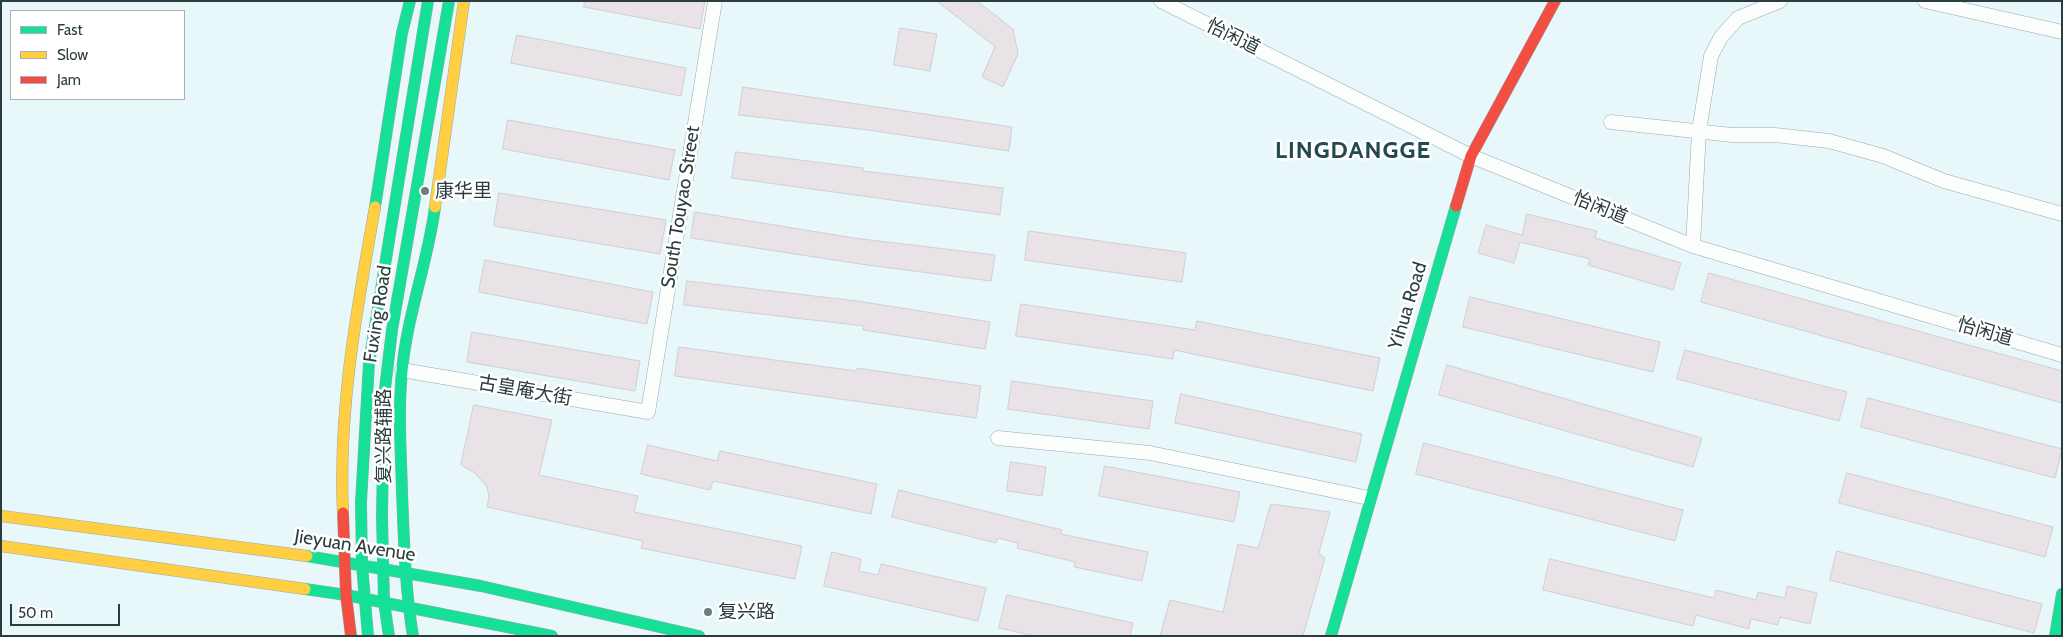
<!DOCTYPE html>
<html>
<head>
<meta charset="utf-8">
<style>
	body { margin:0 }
	#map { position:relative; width:2063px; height:637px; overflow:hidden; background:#e8f7f9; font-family:Cabin,sans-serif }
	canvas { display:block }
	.frame { position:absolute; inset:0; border:2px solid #2b3d3e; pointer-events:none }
	.legend { position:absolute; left:10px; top:10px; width:175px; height:90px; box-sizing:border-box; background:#fff; border:1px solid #aab1b2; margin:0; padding:6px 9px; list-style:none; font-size:15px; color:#2b3d3e }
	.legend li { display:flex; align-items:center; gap:10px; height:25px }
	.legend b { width:25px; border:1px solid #aab1b2 }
	.scale { position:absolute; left:10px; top:604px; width:110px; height:22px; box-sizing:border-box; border:2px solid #2b3d3e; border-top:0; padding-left:6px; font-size:15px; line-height:18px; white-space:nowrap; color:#2b3d3e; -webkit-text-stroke:4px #fff; paint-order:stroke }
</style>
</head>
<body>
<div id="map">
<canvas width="2063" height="637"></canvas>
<div class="frame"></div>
<ul class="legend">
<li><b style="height:6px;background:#16e098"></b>Fast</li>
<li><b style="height:6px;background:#ffcf43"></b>Slow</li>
<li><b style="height:6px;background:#f24e42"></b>Jam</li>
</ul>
<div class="scale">50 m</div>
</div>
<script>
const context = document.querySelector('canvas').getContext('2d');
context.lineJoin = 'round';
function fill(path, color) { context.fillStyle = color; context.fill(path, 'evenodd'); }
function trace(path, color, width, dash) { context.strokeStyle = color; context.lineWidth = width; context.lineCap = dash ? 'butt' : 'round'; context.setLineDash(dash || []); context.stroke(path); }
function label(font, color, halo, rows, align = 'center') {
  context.font = font + ' Cabin,"Noto Sans SC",sans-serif'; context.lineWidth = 5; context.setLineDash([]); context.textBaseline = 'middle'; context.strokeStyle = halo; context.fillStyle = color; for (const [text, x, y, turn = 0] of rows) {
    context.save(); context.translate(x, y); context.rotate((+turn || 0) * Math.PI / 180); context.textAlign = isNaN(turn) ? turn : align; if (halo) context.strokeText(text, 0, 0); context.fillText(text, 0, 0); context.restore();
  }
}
const building = new Path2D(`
	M585,1H705L700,29L584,7Z
	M937,1H977L1013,29L1018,54L1003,87L982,77L995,47Z
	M900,28L937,34L930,71L894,65Z
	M517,35L686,68L681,96L511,63Z
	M743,87L1012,127L1009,151L868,130L739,115Z
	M508,120L675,150L669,180L503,149Z
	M736,152L863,168V171L1003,188L1000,215L732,178Z
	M499,193L666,220L660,254L494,226Z
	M695,212L854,238L995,255L991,281L867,265L691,238Z
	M1527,214L1597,231L1595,238L1681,263L1673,290L1588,265L1590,259L1520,242L1514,263L1478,253L1486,225L1522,235Z
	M1029,231L1186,253L1182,282L1025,260Z
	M485,260L653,292L647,324L479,292Z
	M1709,273L2062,371V403L1701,302Z
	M687,281L857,301L990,322L985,349L863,330L864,326L684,305Z
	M1470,297L1660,342L1653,372L1463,327Z
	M1021,304L1195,330L1197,321L1380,358L1373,391L1174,350L1173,359L1016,336Z
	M472,332L640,361L635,391L467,362Z
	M679,347L856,371L857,368L981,386L976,418L675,376Z
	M1685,350L1847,392L1839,421L1677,379Z
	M1447,365L1702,438L1693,467L1439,395Z
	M1012,381L1153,401L1149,429L1008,409Z
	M1181,394L1362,434L1356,462L1175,423Z
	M1868,398L2062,449L2055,478L1861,427Z
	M474,405L552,420L539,475L638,496L634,512L802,546L795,579L641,548L643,541L487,507L489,496L487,487L475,473L461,465Z
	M1424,443L1683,510L1675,541L1416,474Z
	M648,445L717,461L720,451L877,484L871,514L713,481L710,490L641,474Z
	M1011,462L1046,467L1042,496L1007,491Z
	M1105,466L1240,492L1234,522L1099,496Z
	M1847,473L2053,527L2045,557L1839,503Z
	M899,490L1062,530L1061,534L1148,552L1142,581L1074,567L1075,562L1017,548L1018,543L998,538L996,543L892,517Z
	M1271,504L1330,512L1319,553L1325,558L1303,636H1160L1170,600L1223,612L1238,544L1258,548Z
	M1837,551L2042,604L2034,633L1830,580Z
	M832,552L861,559L859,571L878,575L881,564L986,588L978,621L824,586Z
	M1550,559L1714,598L1716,590L1756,600L1758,592L1785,598L1787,586L1817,593L1810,624L1780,617L1778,625L1751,619L1749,629L1696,615L1693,626L1543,590Z
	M1007,595L1133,623L1130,636H1035L999,628Z`);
const street = new Path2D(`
	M1161,1L1471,156L1693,246L2062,355
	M1925,1L2062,32
	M1611,122L1732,135H1775L1829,141L1883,156L1944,181L2062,214
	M1693,246L1699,131L1711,56L1721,37L1738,18L1780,1
	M402,370L648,412L715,1
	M998,438L1150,453L1369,498`);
const fast = new Path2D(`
	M375,207L402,33L410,1
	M307,556L481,586L699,636
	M305,589L346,595L552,636
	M368,636L362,565L361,502L369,363L428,1
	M389,636L384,602L382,516L384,397L392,330L449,1
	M413,636C405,588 404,541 402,492C401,452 398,411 402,371C407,315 428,262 435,207
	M1331,636L1456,206
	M2055,636L2062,594`);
const slow = new Path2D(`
	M435,207L464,1
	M343,513C338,410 357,308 375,207
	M1,516L307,556
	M1,546L305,589`);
const jam = new Path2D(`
	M1456,206L1471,156L1555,1
	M343,513L346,595L351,636`);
const markers = [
	[425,191,5,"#6d7e7f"],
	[708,612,5,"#6d7e7f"]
];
const streetNames = [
	["怡闲道",1233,37,26],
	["South Touyao Street",681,207,-81],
	["怡闲道",1600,208,22],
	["Yihua Road",1408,306,-73],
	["Fuxing Road",378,314,-81],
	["怡闲道",1985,332,16],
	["古皇庵大街",525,391,10],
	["复兴路辅路",384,436,-90],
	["Jieyuan Avenue",355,546,9]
];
const poiNames = [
	["康华里",435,191],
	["复兴路",718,612]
];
const districtNames = [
	["LINGDANGGE",1353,151]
];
fill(building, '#e9e2e7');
trace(building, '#cfcfd2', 1);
trace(street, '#9aa8aa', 15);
trace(fast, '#9aa8aa', 12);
trace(slow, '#9aa8aa', 12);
trace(jam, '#9aa8aa', 12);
trace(street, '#fcfefe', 14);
trace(fast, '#16e098', 11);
trace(slow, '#ffcf43', 11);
trace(jam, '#f24e42', 11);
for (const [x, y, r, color] of markers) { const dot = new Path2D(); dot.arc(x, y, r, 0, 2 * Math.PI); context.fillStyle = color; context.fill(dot); trace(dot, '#fff', 2); }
label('19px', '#2b3d3e', '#fff', streetNames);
label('19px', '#2b3d3e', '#fff', poiNames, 'left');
context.letterSpacing = '1px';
label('bold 24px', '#234b4f', '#fff', districtNames);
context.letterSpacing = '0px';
</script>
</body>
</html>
